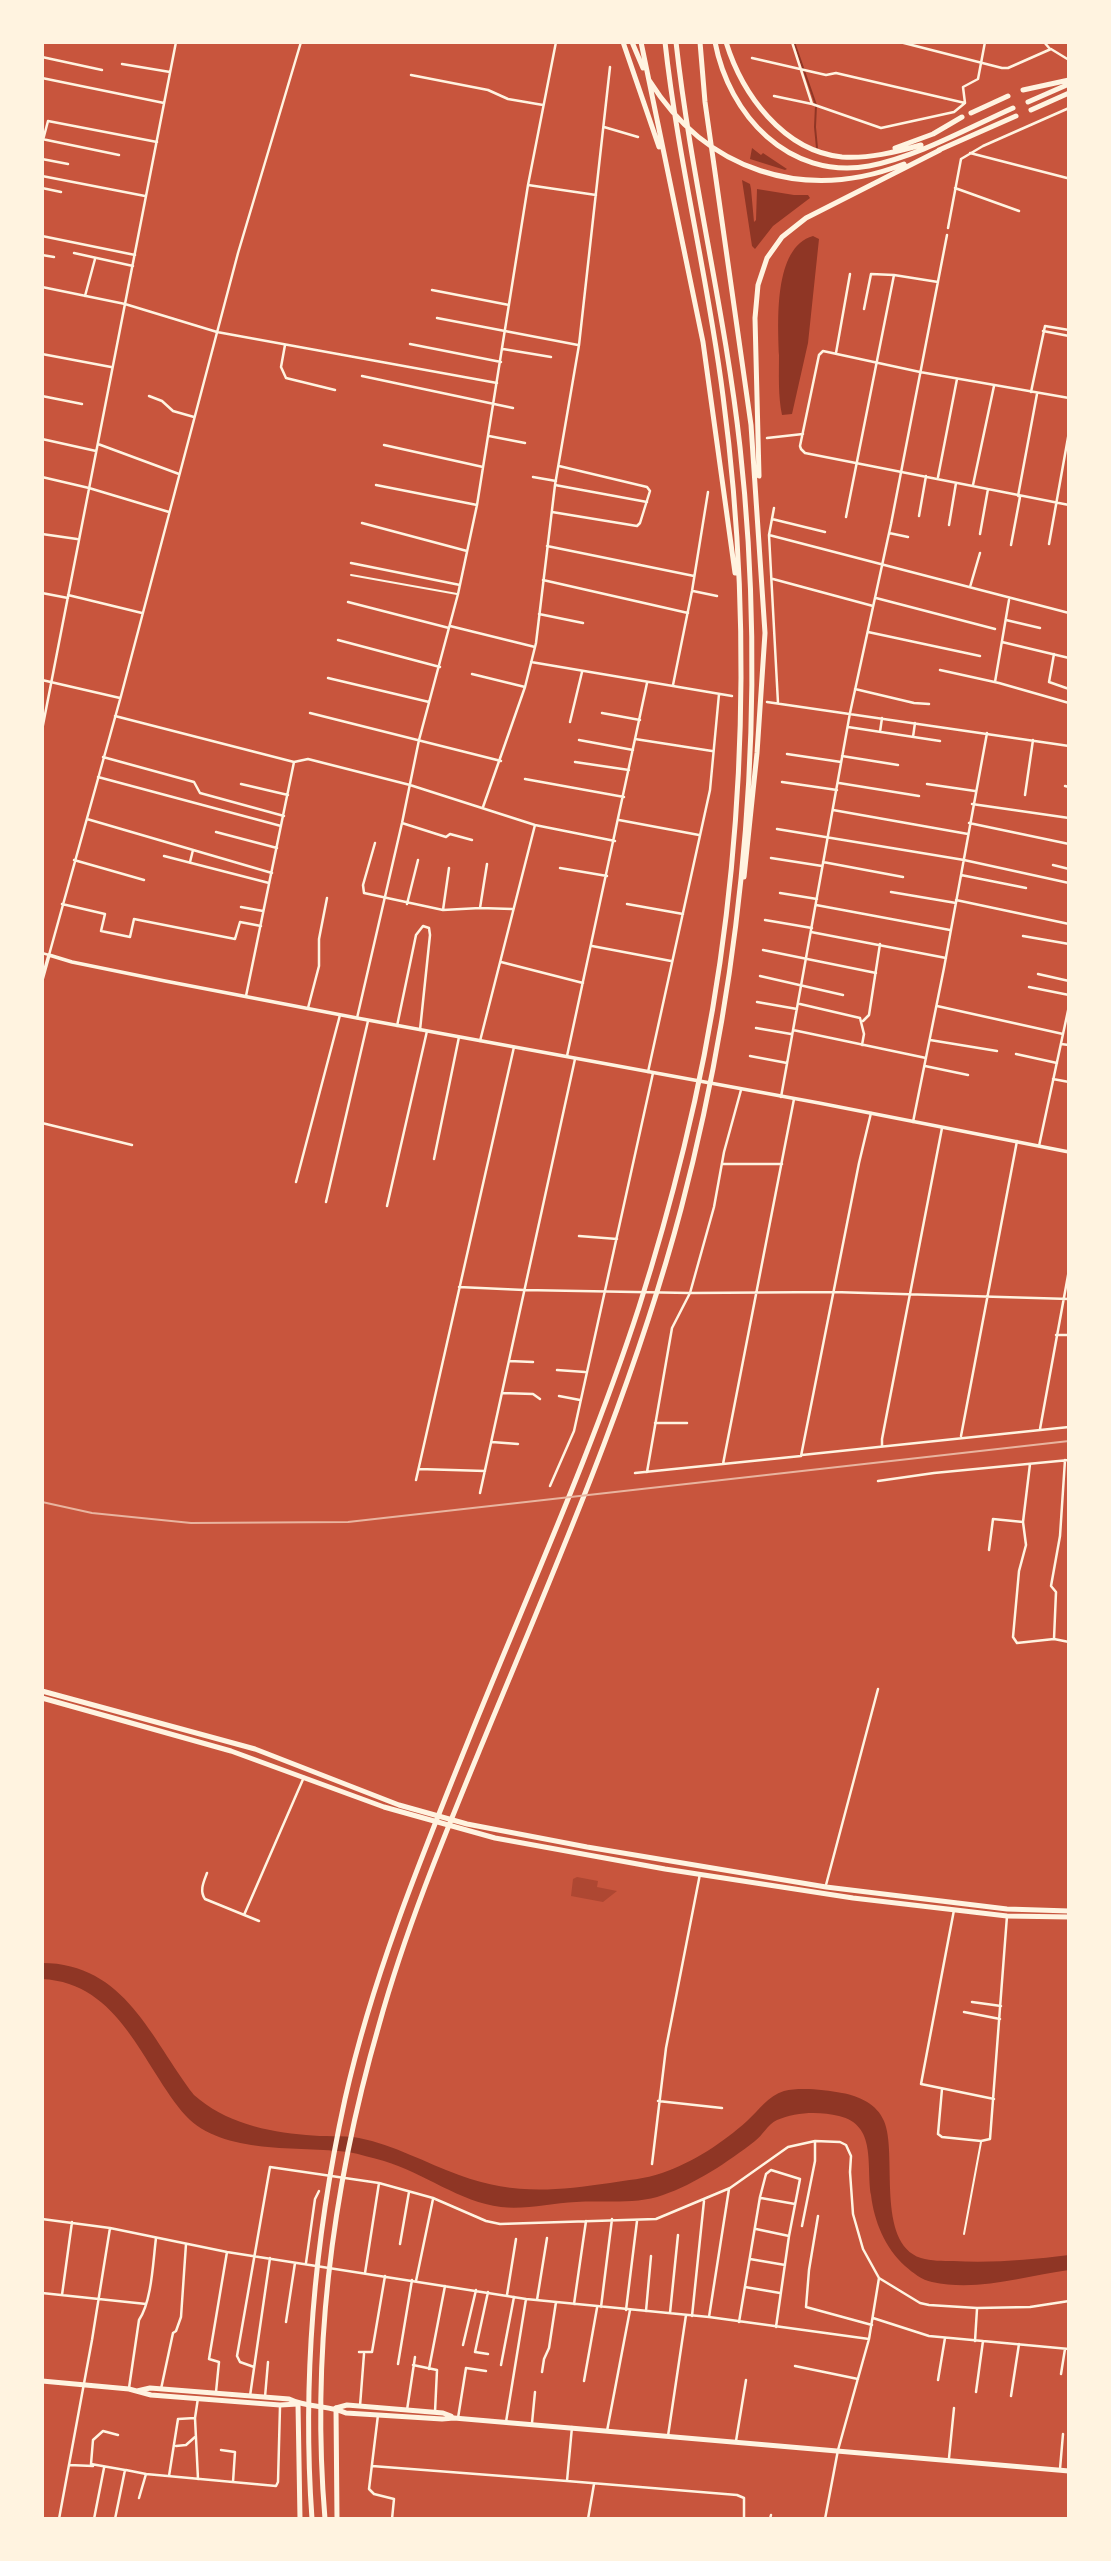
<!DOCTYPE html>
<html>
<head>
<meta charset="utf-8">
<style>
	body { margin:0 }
	#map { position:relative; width:1111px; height:2561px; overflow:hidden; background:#c8553d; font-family:"Nunito Sans",sans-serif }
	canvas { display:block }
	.frame { position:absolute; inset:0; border:44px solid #fff3e0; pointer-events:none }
</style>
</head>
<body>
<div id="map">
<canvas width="1111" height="2561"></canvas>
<div class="frame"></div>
</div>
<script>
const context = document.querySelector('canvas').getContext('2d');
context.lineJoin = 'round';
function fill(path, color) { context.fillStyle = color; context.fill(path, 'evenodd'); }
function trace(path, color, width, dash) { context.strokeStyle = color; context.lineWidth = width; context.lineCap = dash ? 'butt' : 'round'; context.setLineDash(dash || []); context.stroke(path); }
const green = new Path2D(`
	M577,1877L598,1881L597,1887L617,1891L603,1902L571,1896L573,1879Z`);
const water = new Path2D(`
	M752,148L761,155L763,153L787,169L785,170L750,159Z
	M742,180L750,184L751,189L754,222L756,220L757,189L794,195H808L810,198L773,226L755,249L752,246Z
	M813,236L819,239L808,343L792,414L782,415C778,396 779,374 779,355C778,323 773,247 813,236Z
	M42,1963C125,1963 151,2039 194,2095C224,2122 267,2132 306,2135C324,2137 342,2135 359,2138C394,2145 426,2163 459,2175C513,2195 554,2191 610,2183C627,2180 645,2179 662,2173C692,2163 724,2142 747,2121C759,2110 768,2096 784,2091C801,2087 825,2090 842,2093C859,2096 877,2104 884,2121C898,2153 875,2243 921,2258C931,2261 943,2261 953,2261C992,2263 1030,2260 1069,2255V2270C1025,2276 978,2292 932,2282C922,2280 913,2273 905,2266C885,2248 874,2221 871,2195C866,2165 877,2125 839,2116C819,2111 795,2112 777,2120C767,2125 763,2135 755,2141C728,2162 695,2184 663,2195C636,2205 604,2200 576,2202C551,2203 525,2210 501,2207C460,2202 424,2173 384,2161C372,2158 360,2154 348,2152C300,2146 222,2155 186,2116C142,2066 121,1983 42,1979Z`);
const stream = new Path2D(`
	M794,42L816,105L815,127L817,148`);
const service = new Path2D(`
	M351,575L457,594
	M964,2234L981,2142`);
const minor = new Path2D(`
	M792,42L812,104
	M900,42L1002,68H1008L1051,49L1069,60
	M1044,42L1050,49
	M42,57L102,70
	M752,58L826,75L836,73L965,103
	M122,64L170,72
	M411,75L488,90L508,99L543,105
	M42,78L164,103
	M774,96L812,104L881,128L954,112L965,103L963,87L978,79L985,42
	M604,127L638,137
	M42,139L119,155
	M43,140L48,121L157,142
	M970,153L1067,178
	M42,159L68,164
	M42,176L145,196
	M528,185L596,195
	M42,188L61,192
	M955,188L1019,211
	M948,228L961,159L983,146L1069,108
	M42,236L135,255
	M74,253L133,266
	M42,255L54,257
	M42,287L125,304L217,332L497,383
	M432,290L509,305
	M85,296L95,259
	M864,309L871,274L894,275
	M437,318L578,345
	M1043,331L1069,336
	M410,344L501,362
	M285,345L281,367L286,378L335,390
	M503,349L551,357
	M836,353L850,274
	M42,354L111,367
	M362,376L513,408
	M1031,392L1045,326L1069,330
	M42,396L82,404
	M149,396L162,401L173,411L194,417
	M1069,398L920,372L823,351L819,355L800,446L801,449L805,453L1069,505
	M489,436L525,443
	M767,438L803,434
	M42,439L96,451
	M98,444L179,474
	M384,445L483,467
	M42,477L89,488L169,512
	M533,477L556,481
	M938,477L957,379
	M376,485L477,505
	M555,485L647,502
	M973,485L994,386
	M1018,496L1037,394
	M774,508L769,535L778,703
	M552,512L637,526L640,523L650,491L647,487L559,466
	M919,516L926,476
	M846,517L894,275L938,282
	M772,519L825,532
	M362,523L467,551
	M949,525L956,483
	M889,533L908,537
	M42,534L77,539
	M980,534L988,489
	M769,535L1069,613
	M1049,544L1069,432
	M1011,545L1020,497
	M547,546L694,576
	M351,563L460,585
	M773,579L873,606
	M543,580L688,613
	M970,587L980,553
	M693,591L717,596
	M42,593L68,598
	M68,595L142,613
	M876,598L995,629
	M348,602L449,628
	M539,614L583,623
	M1006,620L1040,628
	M450,626L535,647
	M868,632L980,656
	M338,640L440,667
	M1002,642L1069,658
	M1054,654L1049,682L1069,689
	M531,662L732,696
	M940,670L999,683L1069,703
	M472,674L525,687
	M328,678L429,702
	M42,680L120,698
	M995,682L1009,600
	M673,685L692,591L708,492
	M855,689L914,703L929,704
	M767,702L1069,746
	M310,713L501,761
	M602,713L640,720
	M115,716L294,762
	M570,722L582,672
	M848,727L940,741
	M42,730L176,42
	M880,732L882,718
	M913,737L915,723
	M635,739L712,751
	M579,740L633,750
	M787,754L841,762
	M842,756L898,765
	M103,757L194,782L200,793L284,816
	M294,762L308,759L410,785L535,825L615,841
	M575,762L629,770
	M98,777L281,826
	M525,779L624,797
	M782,782L837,790
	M839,783L919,796
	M241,784L288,795
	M927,784L975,791
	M1065,786L1069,787
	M1025,795L1033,740
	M972,804L1069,818
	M483,807L525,687L536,643L555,485L579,345L610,67
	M833,810L968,834
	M87,819L272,873
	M619,820L699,835
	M402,823L446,837L450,834L472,840
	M969,823L1069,844
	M777,829L964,860L1069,883
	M216,832L277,848
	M375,843L363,885L364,893L443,910L480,908L512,909
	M164,856L269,883
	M771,858L822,866
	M74,860L144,880
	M190,862L193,850
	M823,862L903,877
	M1053,865L1069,869
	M560,868L607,876
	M961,875L1026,888
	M891,892L956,903
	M780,893L817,899
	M956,900L1069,924
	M62,904L105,914L101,931L130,937L134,919L235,939L240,922L261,926
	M407,904L418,860
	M627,904L683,914
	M816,905L950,930
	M241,907L263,911
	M480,908L487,864
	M443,910L449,868
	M765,920L812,928
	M811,932L946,958
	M1023,936L1069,944
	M592,946L671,961
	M763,950L876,973
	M42,953L49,955L121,696L238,253L301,42
	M501,962L583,983
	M1038,974L1069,981
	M760,976L843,995
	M1029,987L1069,995
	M246,996L294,762
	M757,1002L797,1009
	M800,1004L860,1018L864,1034L862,1045
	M937,1006L1063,1034
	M308,1008L319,966V939L327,898
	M357,1018L402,823L419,740L458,594L477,505L528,185L556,42
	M863,1021L869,1015L880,944
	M397,1026L416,935L423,926L429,928L430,935L420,1030
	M756,1028L791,1034
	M793,1030L926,1058
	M930,1040L997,1051
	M480,1041L535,825
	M1061,1044L1069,1045
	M1016,1054L1057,1063
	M567,1056L647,683
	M750,1056L787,1063
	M925,1066L968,1075
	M648,1072L710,790L719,694
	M1053,1079L1069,1082
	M781,1097L850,713L891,524L947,235
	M913,1122L944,968L987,733
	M42,1123L132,1145
	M1039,1146L1069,1006
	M434,1159L459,1037
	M723,1164H782
	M296,1182L340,1015
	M326,1202L368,1021
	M387,1206L427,1031
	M579,1236L617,1239
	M459,1287L524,1290L690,1293L833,1292L1069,1299
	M1056,1335H1069
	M509,1361L533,1362
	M557,1370L585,1372
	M502,1393L533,1394L540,1399
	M559,1396L580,1400
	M655,1423H687
	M1040,1429L1069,1270
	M961,1436L1017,1141
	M492,1442L518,1444
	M882,1446V1439L942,1128
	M802,1455L1069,1427
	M723,1464L794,1099
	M1030,1464L1023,1522L1026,1545L1019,1571L1013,1637L1017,1643L1054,1639L1056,1592L1051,1586L1060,1536L1065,1460
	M419,1469L485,1471
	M647,1472L672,1328L690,1293L714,1207L724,1152L741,1090
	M635,1473L801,1456L859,1163L871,1113
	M416,1480L514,1047
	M878,1481L934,1473L1069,1460
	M550,1486L574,1431L653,1073
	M480,1493L575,1059
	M989,1550L993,1519L1023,1522
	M1054,1639L1069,1642
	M207,1873C204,1881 199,1891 205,1899L259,1921
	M826,1885L878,1689
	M954,1910L921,2084L994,2099
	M244,1915L304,1777
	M972,2002L1001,2006
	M964,2012L1000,2019
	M942,2089L938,2134L942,2137L981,2141L990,2139L1007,1916
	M658,2101L722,2108
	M652,2164L666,2048L700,1874
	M761,2198L795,2204
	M818,2216L809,2270L806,2307L872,2325
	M42,2219L110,2228L227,2252L526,2299L709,2317L869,2339
	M802,2226L815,2161V2141
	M756,2229L789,2236
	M400,2244L409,2192
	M750,2259L785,2265
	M306,2263L315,2199L319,2191
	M365,2273L379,2183
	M879,2278L920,2303L929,2305L977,2308L1030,2307L1069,2301
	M416,2281L433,2199
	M745,2287L780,2293
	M488,2292L475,2352L488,2354
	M42,2293L146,2304
	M62,2295L72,2222
	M507,2295L516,2239
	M537,2300L547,2238
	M574,2304L586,2221
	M601,2307L612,2219
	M626,2310L637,2221
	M646,2311L651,2256
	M670,2313L678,2235
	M692,2316L704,2201
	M709,2317L729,2189
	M873,2318L929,2336L1069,2349
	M286,2322L295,2263
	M739,2322L760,2197L766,2174L771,2170L800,2179L789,2236L776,2327
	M975,2341L977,2309
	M463,2345L476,2290
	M359,2352H372L385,2276
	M398,2364L412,2280
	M413,2365L437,2370L435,2412
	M501,2365L514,2297
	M795,2366L858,2379
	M254,2367L240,2362L237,2356L270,2167L379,2183L433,2198L486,2221L500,2224L656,2219L730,2188L788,2147L815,2141L840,2142L846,2145L851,2156L850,2172L853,2214L863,2249L879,2278L869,2339L838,2450L825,2519
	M429,2369L445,2286
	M542,2372L544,2359L549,2348L556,2302
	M1061,2374L1065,2349
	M938,2380L945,2338
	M584,2381L597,2308
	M129,2388L139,2320C152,2301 153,2261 156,2238
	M161,2389L173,2333L176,2331L181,2317L186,2244
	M216,2392L219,2362L209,2359L227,2252
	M976,2392L983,2341
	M250,2396L270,2258
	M1011,2396L1019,2344
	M265,2397L268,2362
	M198,2398L195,2418L198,2479
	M360,2406L364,2354
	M407,2410L415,2357
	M378,2415L369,2489L374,2494L394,2499L392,2519
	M458,2418L466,2368L486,2371
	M506,2422L526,2299
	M532,2423L535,2392
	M607,2431L630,2310
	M668,2436L686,2315
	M736,2441L746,2380
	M176,2446L186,2445L195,2437
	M221,2450L235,2452L233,2482
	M949,2458L954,2408
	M69,2465L93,2466
	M372,2466L567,2481L572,2427
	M1060,2469L1063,2434
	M126,2470L146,2474
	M169,2476L178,2419L195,2418
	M567,2481L737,2495L744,2498V2519
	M139,2498L146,2474L276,2486L278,2482L280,2407
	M59,2519L92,2340L110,2228
	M94,2519L104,2468
	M115,2519L125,2470L91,2464L93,2440L103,2431L118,2435
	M588,2519L594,2484
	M770,2519L771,2515`);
const tertiary = new Path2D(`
	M42,980L49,955L72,962L165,981L357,1018L819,1103L1069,1152`);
const primary = new Path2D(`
	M42,2381L129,2389L151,2395L280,2405L298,2404
	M137,2391L150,2388L289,2399C307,2408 328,2405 346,2413L442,2419L454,2418L1069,2471
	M336,2408L347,2405L443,2413L451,2416`);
const trunk = new Path2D(`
	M42,1691L255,1749L399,1805L467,1824L587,1847L826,1887L1007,1909L1069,1911
	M42,1698L231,1751L384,1807L495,1838L665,1869L853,1898L1007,1916L1069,1917`);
const motorway = new Path2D(`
	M623,42L659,147
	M632,42L643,68
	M641,42L703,342L735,573
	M700,42L705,102L751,425L765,633L757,753L744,877
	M715,42C729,115 788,180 869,166C917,157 968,128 1013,108
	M726,42C742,94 783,151 842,157C868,159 896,152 921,145
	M649,80C706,171 804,203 904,164
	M1023,90L1069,80
	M1028,102L1069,84
	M1031,110L1069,93
	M971,113L1008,96
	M895,148L933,134L962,117
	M939,150L1016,116
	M759,476L755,318L758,285L767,258L782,237L806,218L940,150
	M298,2404L300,2519
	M336,2408L337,2519
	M312,2519C302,2379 315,2236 345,2099C374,1970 426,1846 475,1724C531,1586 593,1449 639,1307C656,1254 671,1200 684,1147C744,903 756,644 723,396C708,277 678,161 665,42
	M325,2519C311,2353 333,2184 379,2025C405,1931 443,1839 480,1749C553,1572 632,1394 681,1209C746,962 768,701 740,447C725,311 691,178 676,42`);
const rail = new Path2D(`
	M42,1502L92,1513L191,1523L348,1522L1069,1441`);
fill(green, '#ae4732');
fill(water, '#8f3625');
trace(stream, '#8f3625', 2);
trace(service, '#fff3e0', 2);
trace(minor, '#fff3e0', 2.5);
trace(tertiary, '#fff3e0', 3.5);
trace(primary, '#fff3e0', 5);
trace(trunk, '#fff3e0', 5);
trace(motorway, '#fff3e0', 5);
trace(rail, '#e9b49f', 2);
</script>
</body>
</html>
